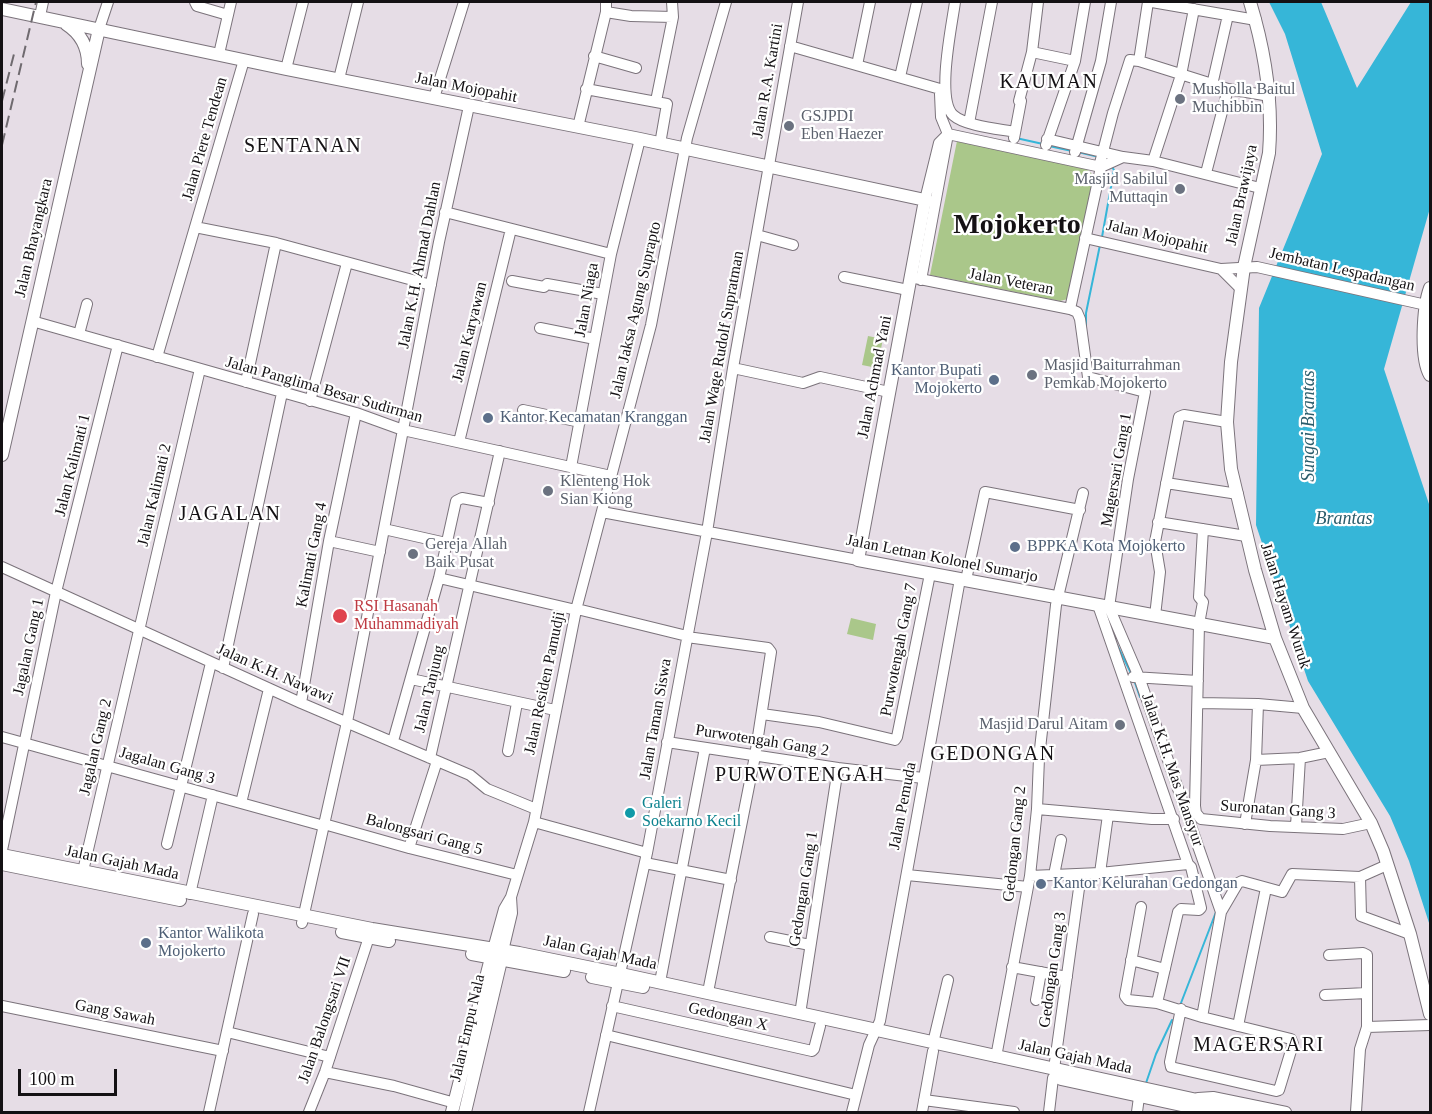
<!DOCTYPE html>
<html>
<head>
<meta charset="utf-8">
<style>
	body { margin:0 }
	#map { position:relative; width:1432px; height:1114px; overflow:hidden; background:#e6dde6; font-family:"Times New Roman",serif }
	canvas { display:block }
	.frame { position:absolute; inset:0; border:3px solid #141114; pointer-events:none }
	.scale { position:absolute; left:18px; top:1069px; width:99px; height:27px; box-sizing:border-box; border:3px solid #141114; border-top:0; padding-left:8px; font-size:18px; line-height:21px; white-space:nowrap; color:#141114; -webkit-text-stroke:4px #fff; paint-order:stroke }
</style>
</head>
<body>
<div id="map">
<canvas width="1432" height="1114"></canvas>
<div class="frame"></div>
<div class="scale">100 m</div>
</div>
<script>
const context = document.querySelector('canvas').getContext('2d');
context.lineJoin = 'round';
function fill(path, color) { context.fillStyle = color; context.fill(path, 'evenodd'); }
function trace(path, color, width, dash) { context.strokeStyle = color; context.lineWidth = width; context.lineCap = dash ? 'butt' : 'round'; context.setLineDash(dash || []); context.stroke(path); }
function label(font, color, halo, rows, align = 'center') {
  context.font = font + ' "Times New Roman",serif'; context.lineWidth = 4.5; context.setLineDash([]); context.textBaseline = 'middle'; context.strokeStyle = halo; context.fillStyle = color; for (const [text, x, y, turn = 0] of rows) {
    context.save(); context.translate(x, y); context.rotate((+turn || 0) * Math.PI / 180); context.textAlign = isNaN(turn) ? turn : align; if (halo) context.strokeText(text, 0, 0); context.fillText(text, 0, 0); context.restore();
  }
}
const green = new Path2D(`
	M957,141L1087,169L1094,176L1068,299L1060,301L930,275Z
	M868,336L883,339L877,368L862,365Z
	M851,618L876,624L873,640L847,634Z`);
const water = new Path2D(`
	M1269,2H1321L1357,88L1411,2H1430V208L1384,369L1430,507V926L1409,861L1390,816L1308,681L1256,525L1259,308L1322,154L1285,34Z`);
const stream = new Path2D(`
	M1016,138L1043,144
	M1049,146L1072,151
	M1078,152L1099,157
	M1102,237L1114,170L1112,167
	M1086,328V313L1100,245
	M1117,645L1132,675
	M1134,680L1140,697
	M1181,1003L1216,912
	M1146,1083L1156,1054L1172,1020`);
const minor = new Path2D(`
	M195,2L197,6L228,15
	M955,2C952,25 936,98 953,115C965,126 999,129 1015,132
	M1152,2L1256,20
	M606,12L631,16L673,17
	M40,16L43,2
	M99,29L108,2
	M790,46L940,89
	M1032,52L1075,61
	M219,54L231,2
	M594,56L636,68
	M1139,61L1148,2
	M857,65L870,2
	M286,69L303,2
	M900,77L917,2
	M339,79L358,2
	M1212,85L1228,15
	M586,89L667,104L660,144
	M940,94L941,117L948,134
	M434,98L464,2
	M656,101L673,17L672,2
	M969,123L992,2
	M578,127L606,12V2
	M948,134L1101,167L1123,157
	M1014,138L1021,101H1019L1032,52L1038,2
	M1047,139L1123,157L1153,161L1260,188
	M1046,145L1075,61L1085,2
	M1075,152L1101,61L1111,2
	M1153,161L1181,75L1194,9
	M1099,167L1113,113L1130,60L1139,61L1228,89L1270,96
	M1206,173L1228,89
	M933,202L925,200L939,143L946,136
	M445,212L611,254
	M195,227L276,243L431,285
	M757,235L793,245
	M1085,238L1221,269L1257,267L1426,305
	M1221,269L1241,289
	M844,277L908,290
	M910,277L1070,309L1101,167
	M921,280L948,134
	M512,281L544,287L547,284L603,294
	M1070,309L1077,312L1080,319L1088,377L1145,392L1128,479L1109,607L1139,677L1221,912
	M32,321L356,413L403,430L611,476
	M540,328L595,339
	M79,334L87,304
	M157,357L244,60
	M733,368L803,383L820,377L889,392
	M246,382L276,243
	M310,401L347,263
	M523,410L580,422
	M459,442L511,229
	M571,467L611,254L640,139
	M1166,483L1238,494
	M602,512L858,560
	M1158,522L1246,536
	M384,529L446,543
	M1203,529L1199,597L1203,602L1199,624L1195,806L1196,813L1201,819L1270,826L1343,829L1371,823
	M329,541L380,552
	M2,567L301,703L470,775L487,789L536,809
	M439,578L576,610
	M966,580L985,492L1080,510
	M1098,605L1188,864L1191,867L1201,908L1199,910L1181,909L1178,912L1157,1003
	M577,609L687,636
	M1155,616L1160,572L1155,542L1179,417L1184,415L1227,422
	M687,637L768,648L771,652L755,756L708,992
	M223,668L282,393
	M1133,677L1198,681
	M411,679L555,710
	M301,703L329,541L356,413
	M1198,703L1258,704L1303,708
	M762,714L819,722L895,740L897,737L930,574
	M2,737L324,826
	M393,741L439,578L456,501L462,498L489,503
	M667,742L838,768L923,778
	M508,751L517,703
	M430,758L500,451
	M1256,760L1300,758L1329,752
	M241,803L269,689
	M1037,809L1152,819H1174
	M534,822L647,853
	M324,824L409,848L517,875
	M1245,824L1256,760L1258,704
	M1296,826L1300,758
	M167,844L211,663
	M409,848L437,761
	M2,850L56,592L118,345
	M645,863L731,880
	M83,871L200,369
	M1100,873L1108,815
	M907,875L1028,887
	M1054,875L1061,840
	M1030,876L1100,873L1188,864
	M1360,877L1361,916L1410,934
	M190,894L213,795
	M1141,907L1125,996L1128,1000L1157,1003L1202,1017L1291,1039L1293,1044L1279,1090L1276,1091L1171,1067L1170,1062L1181,1009
	M302,923L347,722L439,242L469,106
	M770,937L810,945
	M493,949L504,909L511,897L534,822L576,610L651,325L687,138L726,2
	M503,951L512,913L511,897
	M1329,955L1363,953L1367,955V1027L1360,1049L1356,1112
	M1131,960L1165,969
	M1012,967L1067,977
	M660,982L705,748
	M1325,995L1367,993
	M1036,1000L1041,972
	M2,1006L223,1051
	M612,1006L812,1051L814,1049L820,1026
	M800,1014L838,768
	M1202,1017L1221,912L1238,883L1242,881L1282,892L1292,874L1360,877L1387,865
	M1238,1026L1266,888
	M1367,1027L1430,1025
	M227,1032L330,1057
	M606,1035L856,1095
	M933,1043L948,980
	M996,1057L1030,876L1037,809L1039,758L1056,605L1083,493
	M1054,1069L1081,874
	M325,1072L394,1086L455,1103
	M1198,1098L1213,1097L1286,1112
	M924,1100L1014,1112
	M209,1112L253,914
	M309,1112L325,1072L369,937
	M589,1112L647,853L707,532L733,368L798,2
	M852,1112L869,1045L880,1021L960,579
	M922,1112L933,1051
	M1049,1112L1053,1078
	M1137,1112L1139,1097`);
const major = new Path2D(`
	M1250,2C1265,51 1273,102 1269,153L1244,267L1231,362L1227,422L1231,469L1255,570L1275,638L1303,708L1371,823L1383,851L1410,934L1430,1014
	M2,9L286,69L640,139L925,200L858,560L1275,638
	M66,24C80,33 88,47 88,64
	M1430,288C1423,307 1420,358 1430,375
	M2,455L99,29
	M2,855L372,929L519,953L621,974L1252,1112
	M2,864L180,900
	M342,932L389,941
	M472,954L564,971
	M592,977L643,987
	M1061,1079L1214,1112
	M452,1112L493,950
	M465,1112L503,952`);
const rail = new Path2D(`
	M2,101L14,54
	M2,145L36,2`);
const markers = [
	[1180,99,6,"#6b7280"],
	[789,126,6,"#6b7280"],
	[1180,189,6,"#6b7280"],
	[1032,375,6,"#6b7280"],
	[994,380,6,"#5c6f8a"],
	[488,418,6,"#5c6f8a"],
	[548,491,6,"#6b7280"],
	[1015,547,6,"#5c6f8a"],
	[413,554,6,"#6b7280"],
	[340,616,8,"#e0444e"],
	[1120,725,6,"#6b7280"],
	[630,813,6,"#0f9aa8"],
	[1041,884,6,"#5c6f8a"],
	[146,943,6,"#5c6f8a"]
];
const streetNames = [
	["Jalan R.A. Kartini",768,81,-80],
	["Jalan Mojopahit",466,88,11],
	["Jalan Piere Tendean",205,139,-74],
	["Jalan Brawijaya",1242,195,-78],
	["Jalan Mojopahit",1157,237,13],
	["Jalan Bhayangkara",34,238,-77],
	["Jalan K.H. Ahmad Dahlan",420,265,-79],
	["Jembatan Lespadangan",1342,270,13],
	["Jalan Veteran",1011,282,11],
	["Jalan Niaga",587,300,-80],
	["Jalan Jaksa Agung Suprapto",636,310,-77],
	["Jalan Karyawan",470,332,-76],
	["Jalan Wage Rudolf Supratman",722,347,-80],
	["Jalan Achmad Yani",875,377,-79],
	["Jalan Panglima Besar Sudirman",324,390,16],
	["Jalan Kalimati 1",73,465,-76],
	["Magersari Gang 1",1117,470,-80],
	["Jalan Kalimati 2",155,495,-77],
	["Kalimati Gang 4",312,555,-79],
	["Jalan Letnan Kolonel Sumarjo",942,559,11],
	["Jalan Hayam Wuruk",1285,606,72],
	["Jagalan Gang 1",29,647,-78],
	["Purwotengah Gang 7",899,650,-79],
	["Jalan K.H. Nawawi",275,674,24],
	["Jalan Residen Pamudji",545,683,-78],
	["Jalan Tanjung",430,689,-77],
	["Jalan Taman Siswa",656,719,-80],
	["Purwotengah Gang 2",762,741,9],
	["Jagalan Gang 2",96,747,-77],
	["Jagalan Gang 3",167,766,16],
	["Jalan K.H. Mas Mansyur",1172,770,71],
	["Jalan Pemuda",903,806,-79],
	["Suronatan Gang 3",1278,810,4],
	["Balongsari Gang 5",424,835,15],
	["Gedongan Gang 2",1015,844,-84],
	["Jalan Gajah Mada",122,863,12],
	["Gedongan Gang 1",804,889,-81],
	["Jalan Gajah Mada",600,953,12],
	["Gedongan Gang 3",1053,970,-82],
	["Gang Sawah",115,1013,11],
	["Gedongan X",728,1017,13],
	["Jalan Balongsari VII",325,1020,-71],
	["Jalan Empu Nala",468,1028,-77],
	["Jalan Gajah Mada",1075,1057,12]
];
const worshipNames = [
	["Musholla Baitul",1192,90],
	["Muchibbin",1192,108],
	["GSJPDI",801,117],
	["Eben Haezer",801,135],
	["Masjid Sabilul",1168,180,"right"],
	["Muttaqin",1168,198,"right"],
	["Masjid Baiturrahman",1044,366],
	["Pemkab Mojokerto",1044,384],
	["Klenteng Hok",560,482],
	["Sian Kiong",560,500],
	["Gereja Allah",425,545],
	["Baik Pusat",425,563],
	["Masjid Darul Aitam",1108,725,"right"]
];
const serviceNames = [
	["Kantor Bupati",982,371,"right"],
	["Mojokerto",982,389,"right"],
	["Kantor Kecamatan Kranggan",500,418],
	["BPPKA Kota Mojokerto",1027,547],
	["Kantor Kelurahan Gedongan",1053,884],
	["Kantor Walikota",158,934],
	["Mojokerto",158,952]
];
const healthNames = [
	["RSI Hasanah",354,607],
	["Muhammadiyah",354,625]
];
const cultureNames = [
	["Galeri",642,804],
	["Soekarno Kecil",642,822]
];
const waterNames = [
	["Sungai Brantas",1309,426,-90],
	["Brantas",1344,519]
];
const quarterNames = [
	["KAUMAN",1049,83],
	["SENTANAN",303,147],
	["JAGALAN",230,515],
	["GEDONGAN",993,755],
	["PURWOTENGAH",800,776],
	["MAGERSARI",1259,1046]
];
const townNames = [
	["Mojokerto",1017,226]
];
fill(green, '#aac78a');
fill(water, '#36b6d8');
trace(stream, '#36b6d8', 2);
trace(minor, '#7b737b', 12);
trace(major, '#7b737b', 14);
trace(minor, '#fff', 10);
trace(major, '#fff', 12);
trace(rail, '#6f6a6f', 2, [12, 6]);
for (const [x, y, r, color] of markers) { const dot = new Path2D(); dot.arc(x, y, r, 0, 2 * Math.PI); context.fillStyle = color; context.fill(dot); trace(dot, '#fff', 2); }
label('16px', '#141114', '#fff', streetNames);
label('16px', '#5b616d', '#fff', worshipNames, 'left');
label('16px', '#4e5e75', '#fff', serviceNames, 'left');
label('16px', '#be3a42', '#fff', healthNames, 'left');
label('16px', '#0d838f', '#fff', cultureNames, 'left');
label('italic 18px', '#2a5c6b', '#fff', waterNames);
context.letterSpacing = '1.5px';
label('20px', '#141114', '#fff', quarterNames);
context.letterSpacing = '0px';
label('bold 28px', '#141114', '#fff', townNames);
</script>
</body>
</html>
